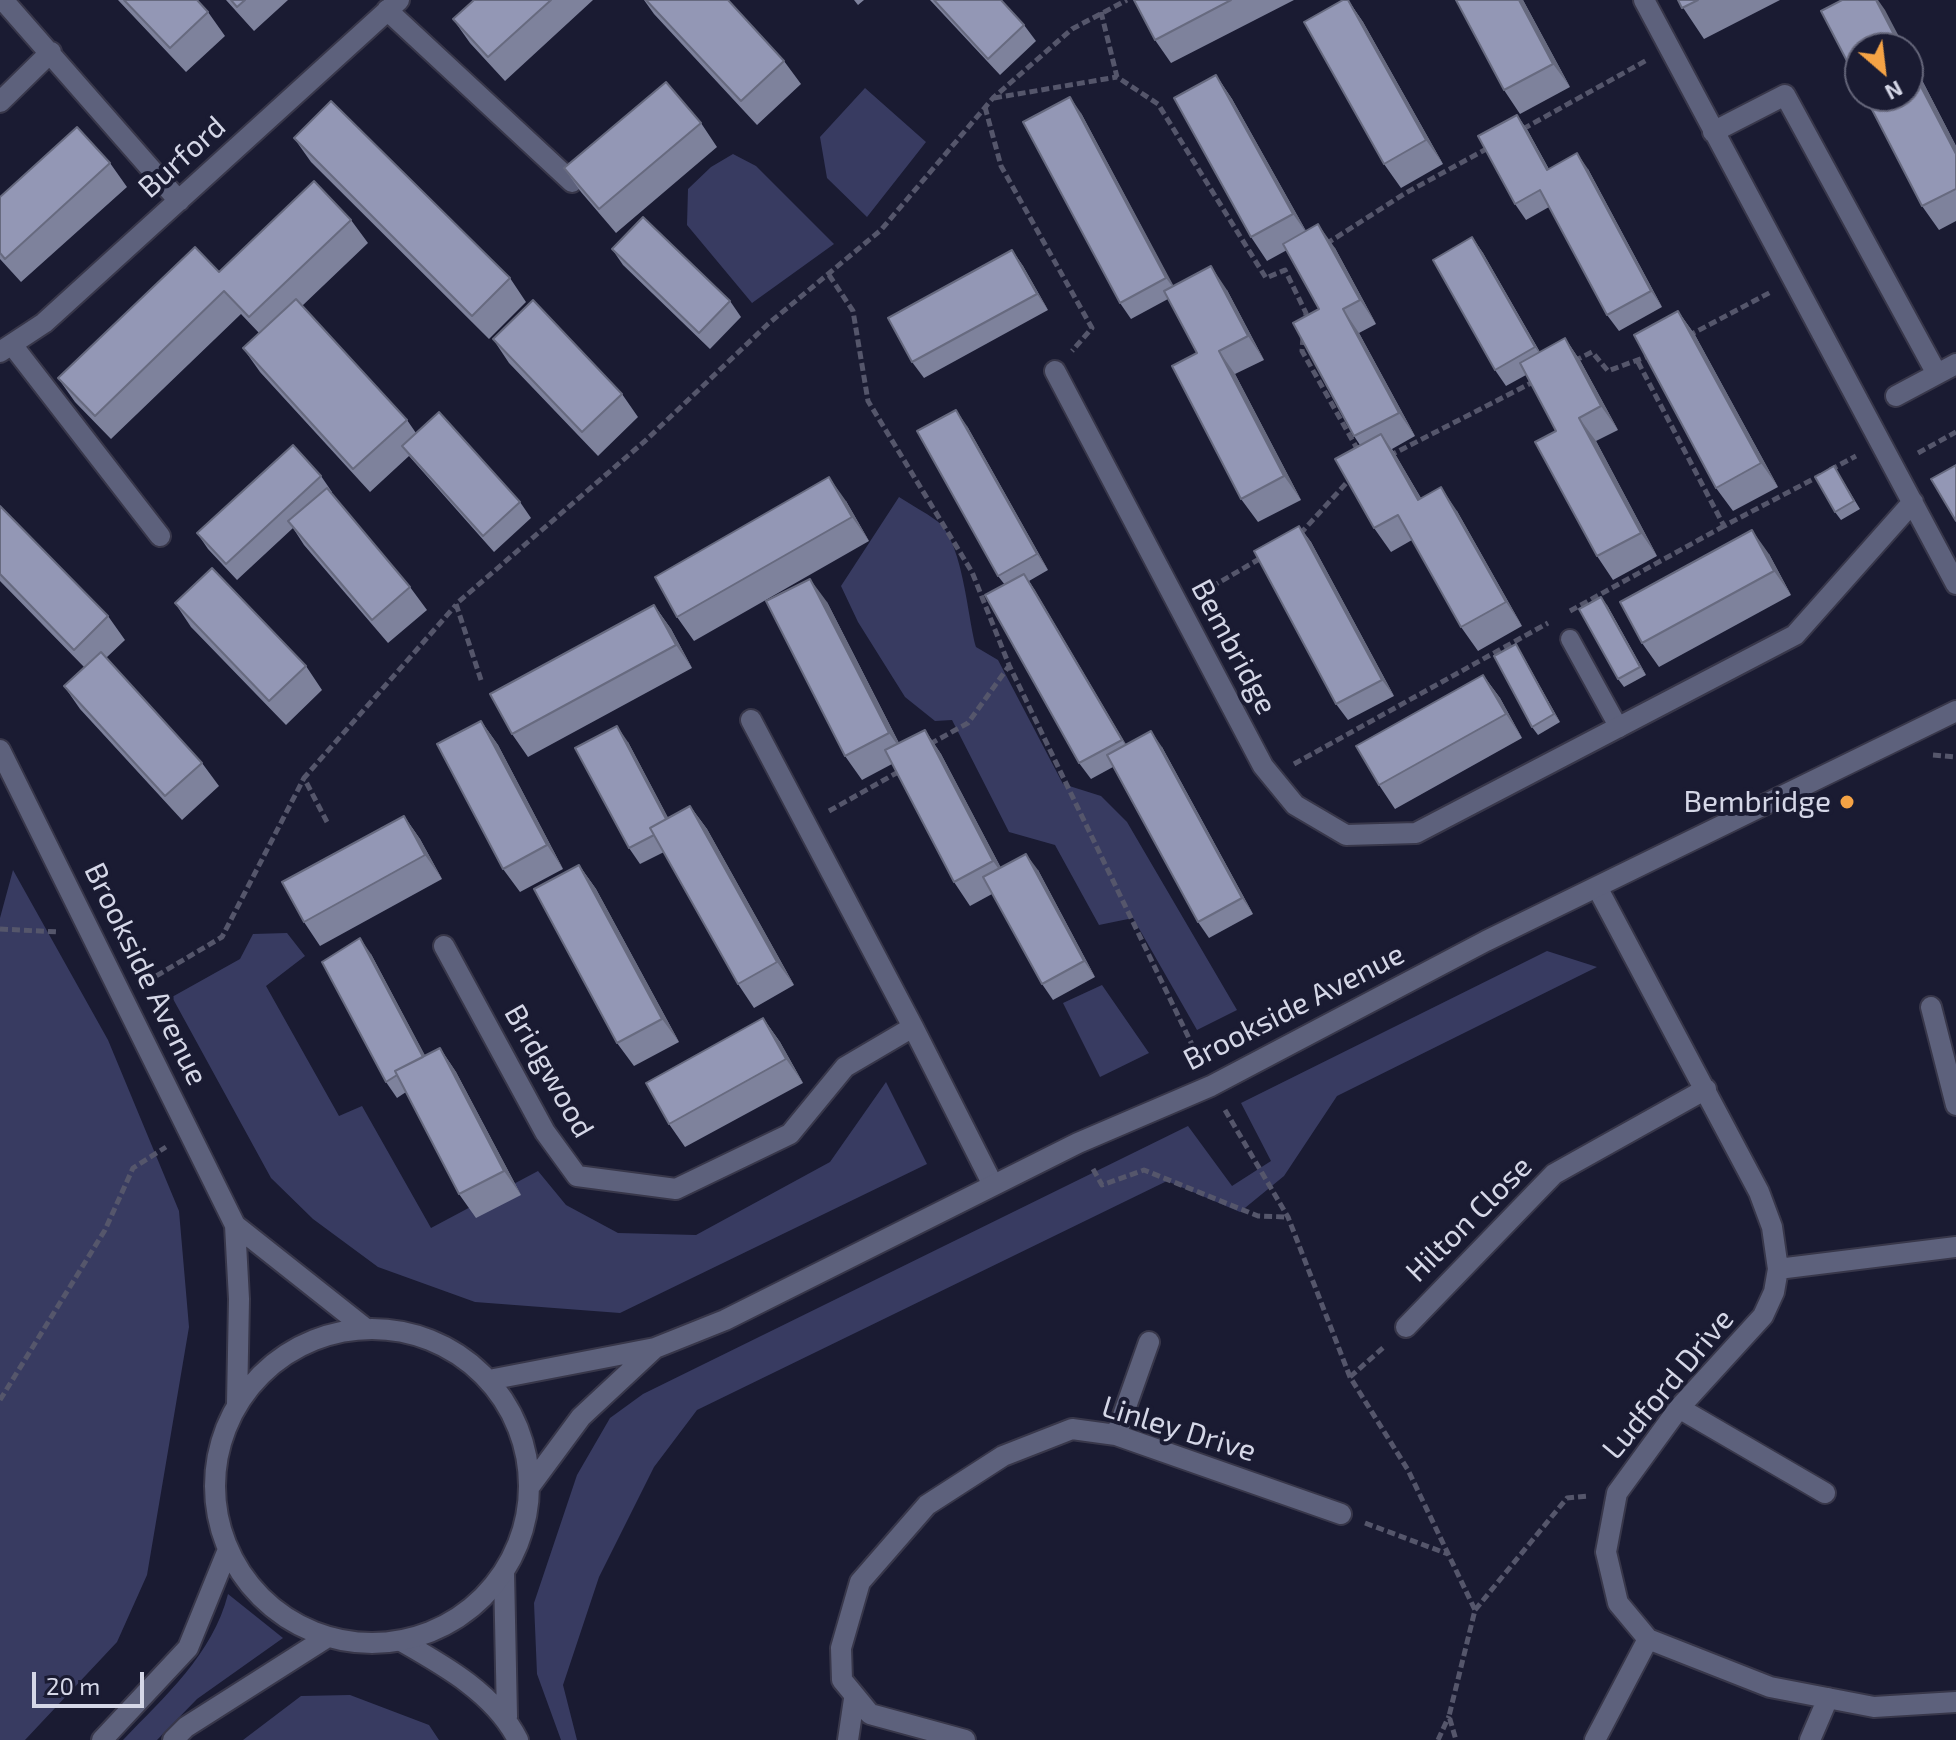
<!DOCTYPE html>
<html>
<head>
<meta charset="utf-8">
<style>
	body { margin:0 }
	#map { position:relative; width:1956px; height:1740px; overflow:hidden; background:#1a1b32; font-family:"Exo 2",sans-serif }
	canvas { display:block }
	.north { position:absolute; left:1844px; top:32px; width:80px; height:80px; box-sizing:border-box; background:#1a1b32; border:2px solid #65667a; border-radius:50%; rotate:152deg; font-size:22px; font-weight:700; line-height:32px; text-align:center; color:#d5d7e7 }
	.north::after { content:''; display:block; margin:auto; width:28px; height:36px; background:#f5a345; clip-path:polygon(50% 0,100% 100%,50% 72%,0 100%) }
	.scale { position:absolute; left:32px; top:1672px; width:112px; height:36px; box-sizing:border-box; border:4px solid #d5d7e7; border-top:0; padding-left:10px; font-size:24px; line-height:28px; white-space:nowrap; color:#d5d7e7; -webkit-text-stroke:6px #1a1b32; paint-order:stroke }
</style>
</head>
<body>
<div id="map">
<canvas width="1956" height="1740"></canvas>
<div class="north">N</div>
<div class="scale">20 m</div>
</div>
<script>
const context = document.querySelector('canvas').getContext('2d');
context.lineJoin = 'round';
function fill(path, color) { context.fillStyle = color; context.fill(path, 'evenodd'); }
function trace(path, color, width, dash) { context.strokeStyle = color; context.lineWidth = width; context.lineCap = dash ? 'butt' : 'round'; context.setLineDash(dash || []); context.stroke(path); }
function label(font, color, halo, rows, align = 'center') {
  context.font = font + ' "Exo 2",sans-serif'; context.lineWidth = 8; context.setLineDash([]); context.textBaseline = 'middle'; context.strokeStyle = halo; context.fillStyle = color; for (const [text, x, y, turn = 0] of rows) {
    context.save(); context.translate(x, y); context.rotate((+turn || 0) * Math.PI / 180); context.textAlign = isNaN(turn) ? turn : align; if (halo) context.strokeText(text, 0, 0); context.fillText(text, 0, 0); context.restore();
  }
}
const green = new Path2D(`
	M865,88L926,142L867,217L827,178L820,137Z
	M733,154L756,166L834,244L752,303L687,225L688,189L711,167Z
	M899,497C911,505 925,512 937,521C963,542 967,614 976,647L998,660L1063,784L1101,796L1127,822L1237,1010L1197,1030L1133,918L1099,925L1055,845L1009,832L952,720L935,721L905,697L858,622L841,586Z
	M13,870L108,1040L179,1211L189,1327L147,1575L117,1642L25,1740H0V918Z
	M287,933L305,956L266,986L339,1116L362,1106L431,1228L538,1171L566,1205L618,1233L696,1235L830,1162L886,1082L927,1164L620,1313L475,1302L378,1267L313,1219L271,1178L172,997L240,959L253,934Z
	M1547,951L1597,967L1337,1096L1284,1176L1240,1212L1167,1181L697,1410L654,1467L599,1577L563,1685L577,1740H561L537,1674L534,1603L577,1475L610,1418L643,1394L1188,1126L1232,1186L1271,1161L1241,1103Z
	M1102,985L1149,1053L1100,1077L1063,1003Z
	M228,1594L283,1638L197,1699L157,1740H123C164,1697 213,1654 228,1594Z
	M350,1695L429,1725L439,1740H243L301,1696Z`);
const path = new Path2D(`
	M1101,12L1117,77L1158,104L1266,278L1285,270L1306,313L1305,323
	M994,98L1117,77
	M985,107L1001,166L1092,328L1072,351
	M1523,129L1647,60
	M1326,244L1404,194L1490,147
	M829,275L853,311L868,401L972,572L1009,665L1199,1059
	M1688,336L1771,292
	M1303,337L1302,351L1359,452
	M1574,361L1592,352L1608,371L1651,355
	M1638,362L1724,526L1821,475
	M1918,453L1956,432
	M1389,456L1533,382
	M1830,470L1856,456
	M1300,534L1350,479
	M1201,593L1261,558
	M1570,611L1724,526
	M481,680L456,604L645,441L768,324L881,230L993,98L1072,29L1127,0
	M930,744L968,723L1009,666
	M1933,755L1956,757
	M1294,764L1548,623
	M829,811L900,771
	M327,822L304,778L456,605
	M0,929L59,932
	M146,982L222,937L304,778
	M1225,1110L1288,1217L1350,1377L1408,1470L1475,1610L1449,1716L1456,1740
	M1093,1169L1102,1185L1144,1170L1258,1216L1287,1217
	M1350,1377L1385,1346
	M0,1400L105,1230L133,1168L166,1147
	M1365,1523L1448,1554
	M1475,1610L1567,1498L1589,1496
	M1438,1740L1449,1716`);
const service = new Path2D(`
	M1570,639L1619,728`);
const minor = new Path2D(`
	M3,0L179,201
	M1644,0L1956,584
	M387,10L572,182
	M0,102L51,52
	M1713,132L1785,95L1937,374
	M13,346L160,536
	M0,352L44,323L399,0
	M1055,371L1263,766L1295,805L1346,835L1416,833L1795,635L1913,502
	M1896,396L1956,364
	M751,720L913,1027L993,1185
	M1598,889L1759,1192L1772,1227L1778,1269L1774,1292L1763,1316L1679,1408L1617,1493L1606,1552L1618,1603L1648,1639L1770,1687L1874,1707L1956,1702
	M444,946L545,1132L577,1176L676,1189L790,1134L845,1067L913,1027
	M1931,1007L1956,1105
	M1778,1269L1956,1247
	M1406,1327L1554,1174L1706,1089
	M1679,1408L1825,1493
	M1116,1435L1149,1342
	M504,1572L507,1717
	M401,1641C445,1666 495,1694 518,1740
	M848,1740L854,1699
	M965,1740L870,1714L842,1680L841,1648L860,1582L927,1505L1003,1456L1072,1429L1116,1435L1341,1514
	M1595,1740L1648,1639
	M1810,1740L1828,1698`);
const tertiary = new Path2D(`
	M0,750L235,1225L239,1299L237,1404
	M235,1225L365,1328
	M215 1486a157 157 0 1 1 314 0a157 157 0 1 1-314 0Z
	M489,1380L655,1348L725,1320L1078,1143L1211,1086L1486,941L1956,711
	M530,1486L581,1417L655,1348
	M102,1740L188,1648L227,1552
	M173,1740L186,1727L326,1638`);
const wall = new Path2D(`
	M118,0H197L208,12L225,36L186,72Z
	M226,0H288L254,31Z
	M474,0H593L505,81L470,43L453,19Z
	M644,0H728L784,61L801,84L757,125L654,14Z
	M854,0H864L858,5Z
	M930,0H1001L1024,25L1036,41L1000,75Z
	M1134,0H1294L1171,63L1155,40Z
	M1348,0L1363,22L1443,164L1401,188L1384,164Z
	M1523,0L1570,87L1520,114L1504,90Z
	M1678,0H1780L1704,39Z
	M1908,53L1956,146V221L1939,230L1922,206Z
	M1216,75L1232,99L1306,231L1335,248L1376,324L1359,333L1415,436L1392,449L1421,498L1457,511L1522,626L1478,651L1461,627L1412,540L1391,552L1374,528L1360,445L1354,436L1319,309L1287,250L1267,261L1251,237Z
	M1081,113L1173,286L1227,290L1264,360L1235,374L1301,500L1258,522L1241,499L1197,353L1168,299L1131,319L1120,303Z
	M1517,115L1528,131L1549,169H1588L1662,307L1619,331L1607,315L1549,207L1526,220L1515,204Z
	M701,123L717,147L616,233L581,192L564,168Z
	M294,138L510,278L526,302L489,339L311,162Z
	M110,163L127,187L21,282L0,259V197Z
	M351,220L368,243L302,306L407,420L416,433L520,502L531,518L494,552L409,456L370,492L260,372L243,348L259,333L241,314L111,439L75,402L58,378L219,272Z
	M1472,237L1483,253L1540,352L1565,338L1581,362L1618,430L1596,441L1657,556L1613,580L1597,556L1556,431L1526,375L1506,386L1495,370Z
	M612,249L730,301L741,317L710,349L623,265Z
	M1012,250L1023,266L1048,310L924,378L912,362Z
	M1678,311L1695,335L1778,487L1733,511L1716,488Z
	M493,339L622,394L638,417L598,456L509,363Z
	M967,426L1048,570L1029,581L1126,745L1162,747L1253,914L1209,938L1198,922L1113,767L1091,779L1079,763L1005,585L998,576Z
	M1834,466L1860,509L1841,520L1835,512Z
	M321,476L332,492L331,493L410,587L427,610L388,643L304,545L293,528L237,580L208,549L197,533Z
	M846,501L869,541L694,641L677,617Z
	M0,506L108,616L125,640L106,658L202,763L219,786L182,820L80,709L64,686L84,667L0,581Z
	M1299,526L1311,542L1394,696L1348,720L1336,704Z
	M1769,554L1791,595L1659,667L1642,643Z
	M827,602L899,743L925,730L941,754L1001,868L1038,870L1095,977L1053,1000L1042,984L992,894L970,906L954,882L892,764L862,780L845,756Z
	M175,603L306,666L322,690L286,725L191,627Z
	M654,605L671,629L692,668L528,757L512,734Z
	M1607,605L1646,675L1624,687L1618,679Z
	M1516,644L1560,722L1538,735L1532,727Z
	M1483,675L1500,698L1522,738L1395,809L1379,785Z
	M481,721L498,745L563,869L520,892L503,869Z
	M628,742L668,818L690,806L707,829L794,985L754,1008L738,984L664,852L640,864L629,848Z
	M404,816L420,839L442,879L320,946L304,922Z
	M579,865L596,889L679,1042L634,1066L617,1043Z
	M371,954L425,1056L440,1048L456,1072L521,1195L476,1218L459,1194L406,1092L397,1098L386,1082Z
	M763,1018L780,1042L803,1083L685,1147L669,1124Z`);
const shadedWall = new Path2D(`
	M1348,0L1363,22L1443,164L1426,140Z
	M1519,0H1523L1570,87L1553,64Z
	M1876,0H1878L1885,10L1905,48H1901Z
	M1908,53L1956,146V154L1908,62Z
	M1216,75L1232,99L1310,238L1293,214Z
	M1070,97L1081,113L1178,294L1166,278Z
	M1517,115L1528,131L1558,186L1547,170Z
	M1577,153L1588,169L1662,307L1651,291Z
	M1318,224L1335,248L1376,324L1360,300Z
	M1472,237L1483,253L1546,363L1535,347Z
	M1012,250L1023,266L1048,310L1037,294Z
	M1211,266L1227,290L1264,360L1248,336Z
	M1343,309L1359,333L1415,436L1399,413Z
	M1678,311L1695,335L1778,487L1761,463Z
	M1565,338L1581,362L1618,430L1601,406Z
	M1219,351L1235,374L1301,500L1284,476Z
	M956,410L967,426L1048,570L1037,554Z
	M1579,418L1596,441L1657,556L1641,533Z
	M1381,434L1397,457L1435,523L1418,500Z
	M829,477L846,501L869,541L852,517Z
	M1441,487L1457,511L1522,626L1506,602Z
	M1299,526L1311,542L1394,696L1382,680Z
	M1752,530L1769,554L1791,595L1774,571Z
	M1024,574L1035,590L1133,756L1122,740Z
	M810,579L827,602L906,757L889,733Z
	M1601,597L1607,605L1646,675L1640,667Z
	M654,605L671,629L692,668L676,645Z
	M1516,644L1521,652L1560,722L1554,714Z
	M1483,675L1500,698L1522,738L1506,714Z
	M481,721L498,745L563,869L547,845Z
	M617,726L628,742L681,842L670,826Z
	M925,730L941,754L1010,885L993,861Z
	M1151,731L1162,747L1253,914L1242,898Z
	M690,806L707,829L794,985L777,962Z
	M404,816L420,839L442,879L425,855Z
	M1026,854L1038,870L1095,977L1084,961Z
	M579,865L596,889L679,1042L662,1019Z
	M360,938L371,954L435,1074L424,1058Z
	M763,1018L780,1042L803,1083L786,1059Z
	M440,1048L456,1072L521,1195L504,1171Z`);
const building = new Path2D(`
	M124,0H197L208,12L170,48Z
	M231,0H245L237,7Z
	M474,0H551L488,57L453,19Z
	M646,0H728L784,61L741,101Z
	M934,0H1001L1024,25L988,59Z
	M1134,0H1231L1155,40Z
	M1343,0H1348L1426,140L1384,164L1304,22Z
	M1456,0H1519L1553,64L1504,90Z
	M1678,0H1698L1682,8Z
	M1842,0H1876L1901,48H1860V86L1821,11Z
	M1908,62L1956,154V189L1922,206L1865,96H1908Z
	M1216,75L1293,214L1251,237L1174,98Z
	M666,82L701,123L599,209L564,168Z
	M1070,97L1166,278L1120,303L1023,122Z
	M331,101L510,278L472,316L294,138Z
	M1517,115L1547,170L1577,153L1651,291L1607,315L1540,190L1515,204L1478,136Z
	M77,127L110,163L5,259L0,253V197Z
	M314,181L351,220L249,317L224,291L95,416L58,378L195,247L219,272Z
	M643,217L730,301L699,333L612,249Z
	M1318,224L1360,300L1343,309L1399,413L1354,436L1293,323L1319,309L1283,244Z
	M1472,237L1535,347L1495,370L1433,260Z
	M1012,250L1037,294L912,362L888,318Z
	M1211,266L1248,336L1219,351L1284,476L1241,499L1172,366L1197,353L1164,291Z
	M296,299L407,420L353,469L243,348Z
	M533,300L622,394L582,432L493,339Z
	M1678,311L1761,463L1716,488L1634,335Z
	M1565,338L1601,406L1579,418L1641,533L1597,556L1535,442L1556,431L1520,363Z
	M956,410L1037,554L998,576L917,431Z
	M439,412L520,502L483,536L402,446Z
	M1381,434L1418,500L1441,487L1506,602L1461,627L1398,515L1374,528L1335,459Z
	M293,445L321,476L226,564L197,533Z
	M1956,465V521L1931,479Z
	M1834,466L1854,501L1835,512L1815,477Z
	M829,477L852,517L677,617L655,577Z
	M327,488L410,587L372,620L288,521Z
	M0,506L108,616L74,650L0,574Z
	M1299,526L1382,680L1336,704L1254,551Z
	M1752,530L1774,571L1642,643L1620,602Z
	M212,568L306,666L269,701L175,603Z
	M1024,574L1122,740L1079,763L985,595Z
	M810,579L889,733L845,756L766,601Z
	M1601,597L1640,667L1618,679L1579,609Z
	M654,605L676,645L512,734L490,694Z
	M1516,644L1554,714L1532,727L1494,656Z
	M101,652L202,763L165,796L64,686Z
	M1483,675L1506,714L1379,785L1356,746Z
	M481,721L547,845L503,869L437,744Z
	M617,726L666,819L650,828L654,835L629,848L575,748Z
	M925,730L993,861L954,882L885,750Z
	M1151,731L1242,898L1198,922L1107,755Z
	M690,806L777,962L738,984L650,828Z
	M404,816L425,855L304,922L282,882Z
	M1026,854L1084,961L1042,984L983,877Z
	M579,865L662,1019L617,1043L534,889Z
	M360,938L423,1057L395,1071L397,1075L386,1082L322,962Z
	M763,1018L786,1059L669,1124L646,1083Z
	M440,1048L504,1171L459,1194L395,1071Z`);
const markers = [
	[1847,802,8,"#f5a345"]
];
const streetNames = [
	["Burford",182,157,-42],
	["Bembridge",1234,647,62],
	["Brookside Avenue",146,974,64],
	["Brookside Avenue",1294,1007,-27],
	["Bridgwood",549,1071,60],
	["Hilton Close",1469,1219,-45],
	["Ludford Drive",1668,1384,-50],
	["Linley Drive",1179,1429,17]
];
const poiNames = [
	["Bembridge",1831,802]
];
fill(green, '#383b61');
trace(service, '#38374a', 22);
trace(minor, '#38374a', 24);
trace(tertiary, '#38374a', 24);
trace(path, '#55566b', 5, [8, 4]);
trace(service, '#5d617c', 18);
trace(minor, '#5d617c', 20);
trace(tertiary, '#5d617c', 20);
fill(wall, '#7e829c');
fill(shadedWall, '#676a7f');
fill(building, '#9397b5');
trace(building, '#676a7f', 2);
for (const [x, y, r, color] of markers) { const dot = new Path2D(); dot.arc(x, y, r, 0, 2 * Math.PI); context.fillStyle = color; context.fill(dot); trace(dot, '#1a1b32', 3); }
label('30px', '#d5d7e7', '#1a1b32', streetNames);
label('30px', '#d5d7e7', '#1a1b32', poiNames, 'right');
</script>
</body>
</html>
